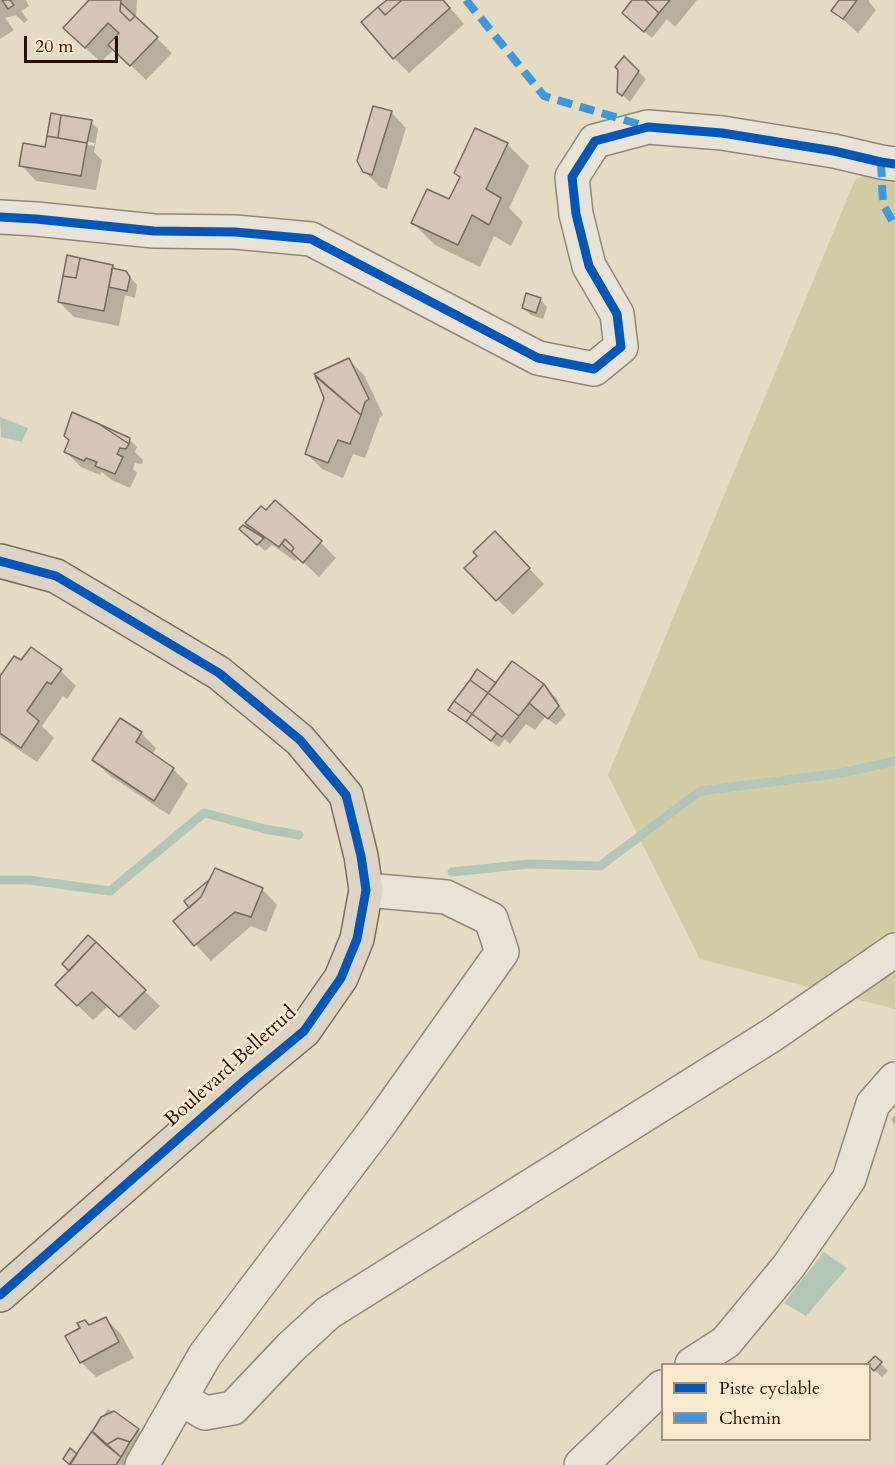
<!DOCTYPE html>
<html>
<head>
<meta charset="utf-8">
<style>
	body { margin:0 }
	#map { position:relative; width:895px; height:1465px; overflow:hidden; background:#e5dac2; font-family:Cardo,serif }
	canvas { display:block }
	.legend { position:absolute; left:661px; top:1363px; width:210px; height:78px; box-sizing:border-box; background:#f7eace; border:2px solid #a5907c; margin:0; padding:8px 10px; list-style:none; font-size:18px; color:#2b0a00 }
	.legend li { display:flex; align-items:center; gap:12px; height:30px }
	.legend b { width:30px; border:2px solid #a5907c }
	.scale { position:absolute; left:24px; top:36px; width:94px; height:27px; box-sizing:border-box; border:3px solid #2b0a00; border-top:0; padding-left:8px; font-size:18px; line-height:21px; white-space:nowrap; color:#2b0a00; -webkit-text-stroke:4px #f7eace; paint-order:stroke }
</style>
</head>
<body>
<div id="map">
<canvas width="895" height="1465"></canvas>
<ul class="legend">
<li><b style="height:8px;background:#0057b8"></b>Piste cyclable</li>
<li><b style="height:8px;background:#3d99dc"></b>Chemin</li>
</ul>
<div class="scale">20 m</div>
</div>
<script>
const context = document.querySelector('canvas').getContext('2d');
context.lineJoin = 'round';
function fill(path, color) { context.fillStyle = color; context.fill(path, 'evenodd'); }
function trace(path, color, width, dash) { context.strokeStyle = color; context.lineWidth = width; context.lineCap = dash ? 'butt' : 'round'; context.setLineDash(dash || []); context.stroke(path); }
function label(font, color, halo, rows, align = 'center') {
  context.font = font + ' Cardo,serif'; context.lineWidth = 5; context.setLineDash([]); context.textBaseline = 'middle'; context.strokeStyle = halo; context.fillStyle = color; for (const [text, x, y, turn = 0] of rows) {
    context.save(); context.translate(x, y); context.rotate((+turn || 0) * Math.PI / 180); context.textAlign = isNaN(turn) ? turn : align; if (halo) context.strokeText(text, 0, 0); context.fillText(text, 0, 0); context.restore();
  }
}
const green = new Path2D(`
	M895,159V1009L700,959L608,775L855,180Z`);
const water = new Path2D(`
	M0,417L28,428L22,442L1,437Z
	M824,1252L847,1268L806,1316L784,1303Z`);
const shadow = new Path2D(`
	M0,0H26L29,6L21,11L28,20L24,23L16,15L5,18L14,30L0,39Z
	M91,0H137L136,18L172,53L146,80L114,49L101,62L80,43Z
	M389,0H443L464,24L409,73L394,58Z
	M634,0H697L675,27L667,19L652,38L631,20Z
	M841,0H869V2L876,10L858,33L833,11Z
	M624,58L646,79L630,102L618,91Z
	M391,112L406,128L387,189L380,187L364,171Z
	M52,115L91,122L98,129L94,152L102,160L96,190L36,181L21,165L24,145L46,148ZM49,135L95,143L94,146L49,138Z
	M507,144L529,166L509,208L523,222L511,246L494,236L480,267L435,245L413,223L449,201L461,178L456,173Z
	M112,266L117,271L126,272L137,285L135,298L125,295L119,326L74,317L59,302Z
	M540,299L547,307L543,319L531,315L523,308Z
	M349,360L364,375L383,415L380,417L365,458L353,454L343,478L322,469L306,453L326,398L316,375Z
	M130,440L137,447L135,452L143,460L142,464L135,463L133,469L137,473L130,488L112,480L101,472L100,475L81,467L66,452Z
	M261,508L321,543L336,558L319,577L298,557L295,561L272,545L265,551L241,529Z
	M495,533L544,584L513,615L467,568L479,556Z
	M22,662L61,671L76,686L67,699L63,696L42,726L54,738L37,762L0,737V679Z
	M496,685H543L558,700L557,702L566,715L556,725L545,717L535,730L526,724L510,744L505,739L499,747L450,710Z
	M141,733L156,748L152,755L173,769L188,784L169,815L109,775L94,760Z
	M209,882L262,889L277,905L266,932L251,926L211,961L175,922L191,908L186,901Z
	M88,937L160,1006L135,1031L108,1006L93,1020L72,1000L71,971Z
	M895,1116V1125L891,1119Z
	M106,1319L121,1334L134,1358L96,1377L81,1362L90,1327Z
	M875,1358L888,1371L882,1377L869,1364Z
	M108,1409L138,1430L146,1437L128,1465H70Z`);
const stream = new Path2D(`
	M452,872L529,864L600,866L700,791L842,773L895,761
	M0,880H29L110,891L204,813L265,829L299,835`);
const building = new Path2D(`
	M2,0H10L14,5L8,9Z
	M89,0H121L120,11L130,21L135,16L158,37L130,66L108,45L119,33L108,23L85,48L63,28Z
	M387,0H402L385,15L378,7Z
	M402,0H443L450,8L393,59L361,22L378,7L385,15Z
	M632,0H645L659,13L644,32L622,13Z
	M645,0H670L659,13Z
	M839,0H857L843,19L831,11Z
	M121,3L135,16L130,21L120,11Z
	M624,56L639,71L622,96L617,92L618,70L615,67Z
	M373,106L392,111L372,175L363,172L357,161Z
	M51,113L61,115L58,138L47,136Z
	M61,115L92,120L87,143L58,138Z
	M475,128L508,143L486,189L501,198L489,225L472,215L458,245L411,223L427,189L449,199L460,177L454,173Z
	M47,136L87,143L81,176L19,166L23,143L45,147Z
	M67,255L80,258L76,278L63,276Z
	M80,258L113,265L104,311L58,302L63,276L76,278Z
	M112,268L126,271L130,277L127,291L109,287Z
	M526,293L541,298L536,313L522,308Z
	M349,358L369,399L365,402L361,415L314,374Z
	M315,376L361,415L350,444L338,440L328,463L305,454L324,398Z
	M72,412L99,424L129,444L126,449L120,448L117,454L123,457L115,474L95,466L97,462L86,458L84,461L64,452L69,440L64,436Z
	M99,424L130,438L129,444Z
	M275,500L322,541L303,563L291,552L294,548L285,539L279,547L245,523L261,506L266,510Z
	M243,525L264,538L257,545L239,529Z
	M495,531L530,568L496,601L464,568L477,556L473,552Z
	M285,539L294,548L291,552L282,544Z
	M31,647L62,669L51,684L47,682L27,711L39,721L21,748L0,733V676L14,656L21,660Z
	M512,661L544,684L519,716L488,693Z
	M477,669L496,683L488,693L470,680Z
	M470,680L488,693L472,714L454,701Z
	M544,684L559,706L548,719L529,703Z
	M488,693L519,716L502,737L472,714Z
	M454,701L472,714L466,722L448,710Z
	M472,714L497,733L491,741L466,722Z
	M120,718L142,732L136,742L174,768L154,801L92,760Z
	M215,868L263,888L251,917L235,912L194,946L173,921L201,897Z
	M209,880L201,897L189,908L184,901Z
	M88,935L96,942L69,971L62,964Z
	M96,942L146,990L119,1017L92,992L77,1006L55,985Z
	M106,1317L119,1342L80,1363L65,1336L80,1328L77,1323L85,1320L89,1325Z
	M875,1356L882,1362L874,1371L867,1364Z
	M114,1411L139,1429L130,1442L118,1438L106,1445L92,1432L101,1417Z
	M92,1431L121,1457L116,1465H69Z
	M118,1438L130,1442L121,1457L106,1445Z
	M70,1448L77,1454L70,1465L63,1459Z`);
const minor = new Path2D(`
	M0,217L36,219L154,231L235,232L311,239L538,358L594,369L621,347L617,314L589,266L576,214L572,177L595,141L648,127L722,133L834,151L881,162L895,164
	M692,1364L726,1342L788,1267L849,1179L873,1104L895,1079
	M180,1398L205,1413L233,1408L291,1347L328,1313L772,1035L895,950
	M142,1465L205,1355L379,1125L502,952L491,919L446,897L366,890
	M581,1465L662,1387`);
const major = new Path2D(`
	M0,561L56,576L219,673L300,740L346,795L361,856L366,890L357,939L341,978L304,1031L245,1080L0,1295`);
const quiet = new Path2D(`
	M466,0L544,96L645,126
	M881,162L883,204L895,226`);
const cycleway = new Path2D(`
	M0,217L36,219L154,231L235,232L311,239L538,358L594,369L621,347L617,314L589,266L576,214L572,177L595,141L648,127L722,133L834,151L881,162L895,164
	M0,561L56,576L219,673L300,740L346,795L361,856L366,890L357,939L341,978L304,1031L245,1080L0,1295`);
const streetNames = [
	["Boulevard Belletrud",231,1067,-42]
];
fill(green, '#d1cca3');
fill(water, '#b2c5b7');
fill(shadow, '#0003');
trace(stream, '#b2c5b7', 9);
fill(building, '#d4c5b5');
trace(building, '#776b5f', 1.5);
trace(minor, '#918779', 36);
trace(major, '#776b5f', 36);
trace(minor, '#e9e3d7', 33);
trace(major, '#dcd3c3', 33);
trace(quiet, '#3d99dc', 8, [15, 8]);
trace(cycleway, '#0057b8', 9);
label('20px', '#2b0a00', '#f7eace', streetNames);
</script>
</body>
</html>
